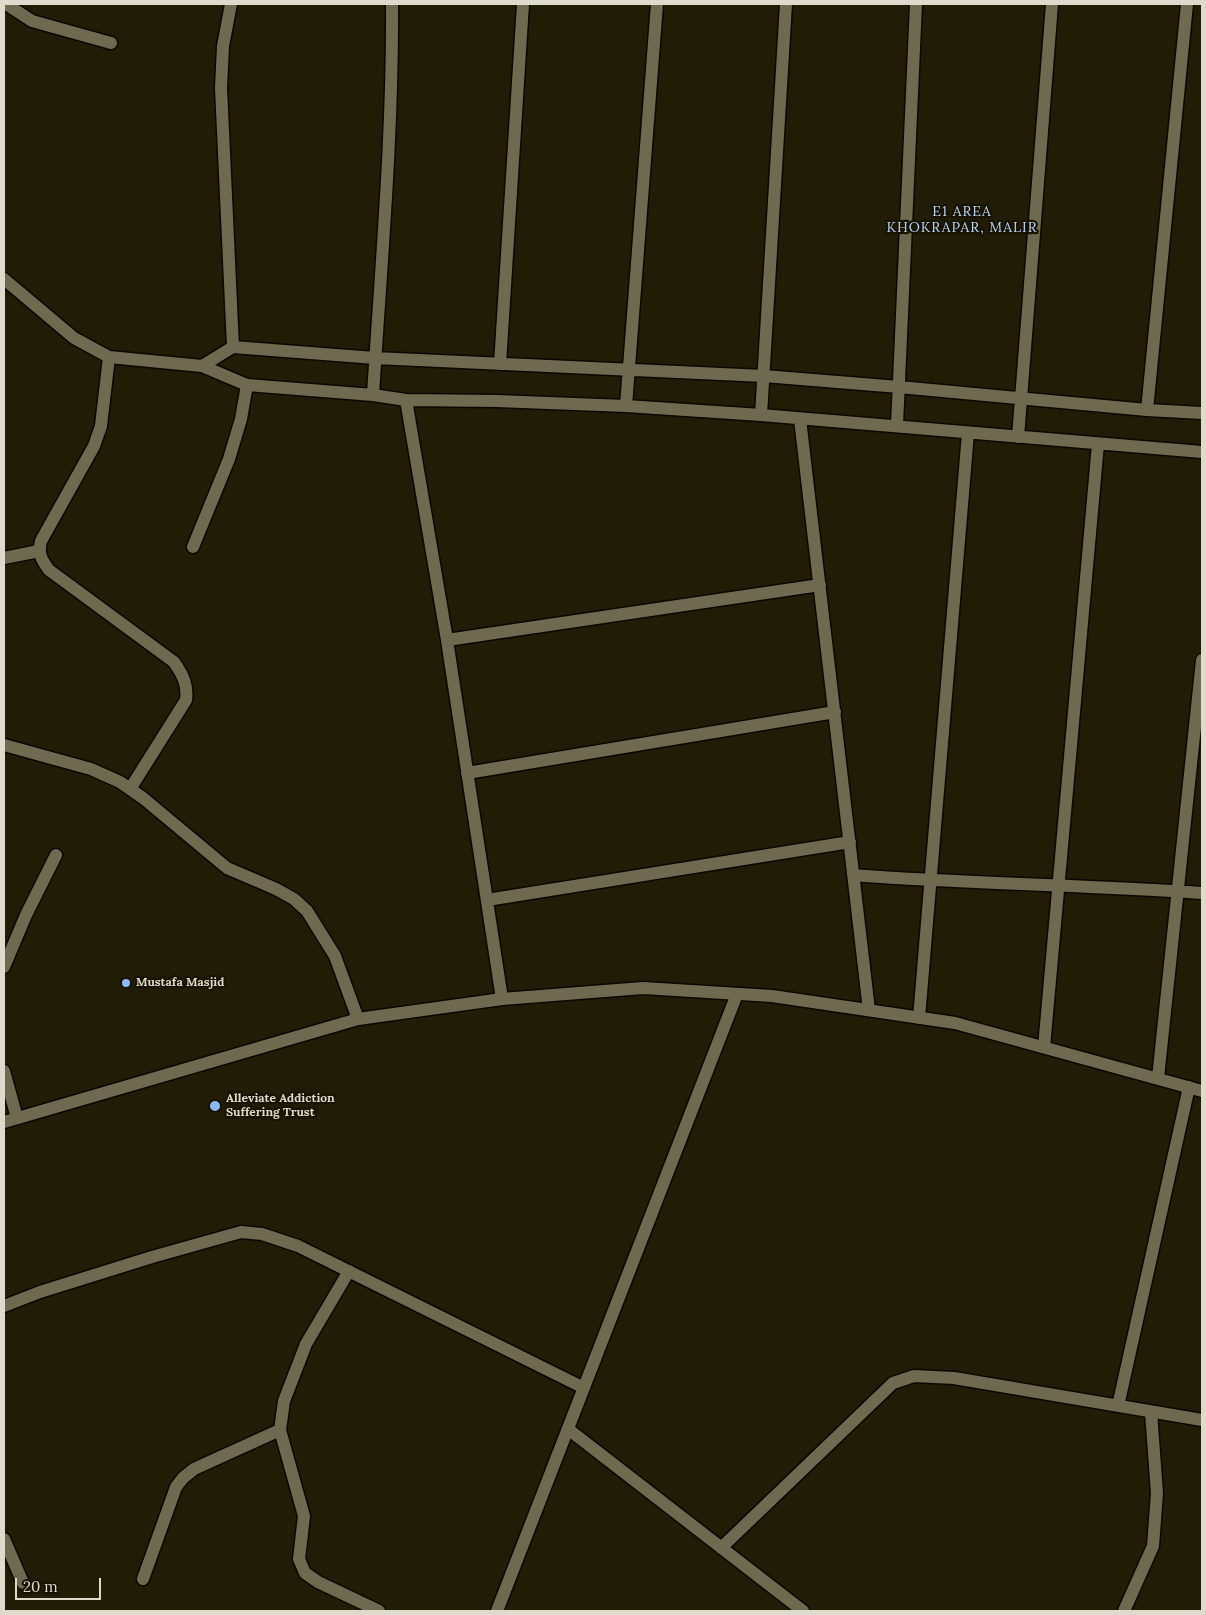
<!DOCTYPE html>
<html>
<head>
<meta charset="utf-8">
<style>
	body { margin:0 }
	#map { position:relative; width:1206px; height:1615px; overflow:hidden; background:#211c05; font-family:Lora,serif }
	canvas { display:block }
	.frame { position:absolute; inset:0; border:5px solid #dedbcd; pointer-events:none }
	.scale { position:absolute; left:15px; top:1578px; width:86px; height:22px; box-sizing:border-box; border:2px solid #dedbcd; border-top:0; padding-left:6px; font-size:15px; line-height:18px; white-space:nowrap; color:#dedbcd; -webkit-text-stroke:4px #181300; paint-order:stroke }
</style>
</head>
<body>
<div id="map">
<canvas width="1206" height="1615"></canvas>
<div class="frame"></div>
<div class="scale">20 m</div>
</div>
<script>
const context = document.querySelector('canvas').getContext('2d');
context.lineJoin = 'round';
function trace(path, color, width, dash) { context.strokeStyle = color; context.lineWidth = width; context.lineCap = dash ? 'butt' : 'round'; context.setLineDash(dash || []); context.stroke(path); }
function label(font, color, halo, rows, align = 'center') {
  context.font = font + ' Lora,serif'; context.lineWidth = 4.5; context.setLineDash([]); context.textBaseline = 'middle'; context.strokeStyle = halo; context.fillStyle = color; for (const [text, x, y, turn = 0] of rows) {
    context.save(); context.translate(x, y); context.rotate((+turn || 0) * Math.PI / 180); context.textAlign = isNaN(turn) ? turn : align; if (halo) context.strokeText(text, 0, 0); context.fillText(text, 0, 0); context.restore();
  }
}
const minor = new Path2D(`
	M6,4L32,21L111,43
	M231,4L223,46L221,88L233,347
	M4,279L74,338L109,357L202,366L247,385L373,395L406,400L497,401L626,406L761,415L1202,452
	M109,357L101,426L94,446L41,541C38,554 41,559 49,570L174,662C183,675 188,685 186,700L130,789
	M500,364L523,4
	M202,366L233,347L375,358L764,376L899,387L1147,410L1202,413
	M373,395C381,265 393,134 392,4
	M406,400L447,640L502,999
	M626,406L657,4
	M1147,410L1187,4
	M761,415L786,4
	M800,419L869,1010
	M897,425L916,4
	M1018,437L1052,4
	M193,547L229,459L241,419L247,385
	M4,558L39,551
	M447,640L820,585
	M4,745L91,769L120,782L143,798L227,868L276,889L294,899L307,911L335,956L358,1019
	M467,773L835,712
	M853,875C969,884 1086,885 1202,893
	M487,900L850,842
	M4,967L26,915L56,855
	M919,1018L968,433
	M1044,1047L1098,444
	M4,1071L17,1118
	M1158,1078L1202,660
	M349,1271L306,1344L284,1401L280,1430L304,1516L299,1559L305,1573L318,1582L379,1611
	M4,1306L40,1292L152,1257L241,1232L262,1234L298,1246L584,1388
	M1118,1406L1189,1087
	M568,1429L803,1611
	M4,1539L23,1583
	M721,1548L893,1383L914,1376L954,1378L1202,1420
	M143,1579L176,1487L183,1478L194,1469L280,1430
	M497,1611L737,994
	M1124,1611L1153,1546L1157,1493L1151,1412`);
const tertiary = new Path2D(`
	M4,1122L358,1019L502,999L643,988L772,996L955,1023L1202,1091`);
const markers = [
	[126,983,5,"#8cb9fc"],
	[215,1106,6,"#8cb9fc"]
];
const poiNames = [
	["Mustafa Masjid",136,983],
	["Alleviate Addiction",226,1099],
	["Suffering Trust",226,1113]
];
const neighbourhoodNames = [
	["E1 AREA",962,212],
	["KHOKRAPAR, MALIR",962,228]
];
trace(minor, '#0b0700', 15);
trace(tertiary, '#0b0700', 15);
trace(minor, '#6e694f', 12);
trace(tertiary, '#6e694f', 12);
for (const [x, y, r, color] of markers) { const dot = new Path2D(); dot.arc(x, y, r, 0, 2 * Math.PI); context.fillStyle = color; context.fill(dot); trace(dot, '#181300', 2); }
label('bold 12px', '#dedbcd', '#181300', poiNames, 'left');
context.letterSpacing = '1px';
label('14px', '#b9d2f8', '#181300', neighbourhoodNames);
context.letterSpacing = '0px';
</script>
</body>
</html>
